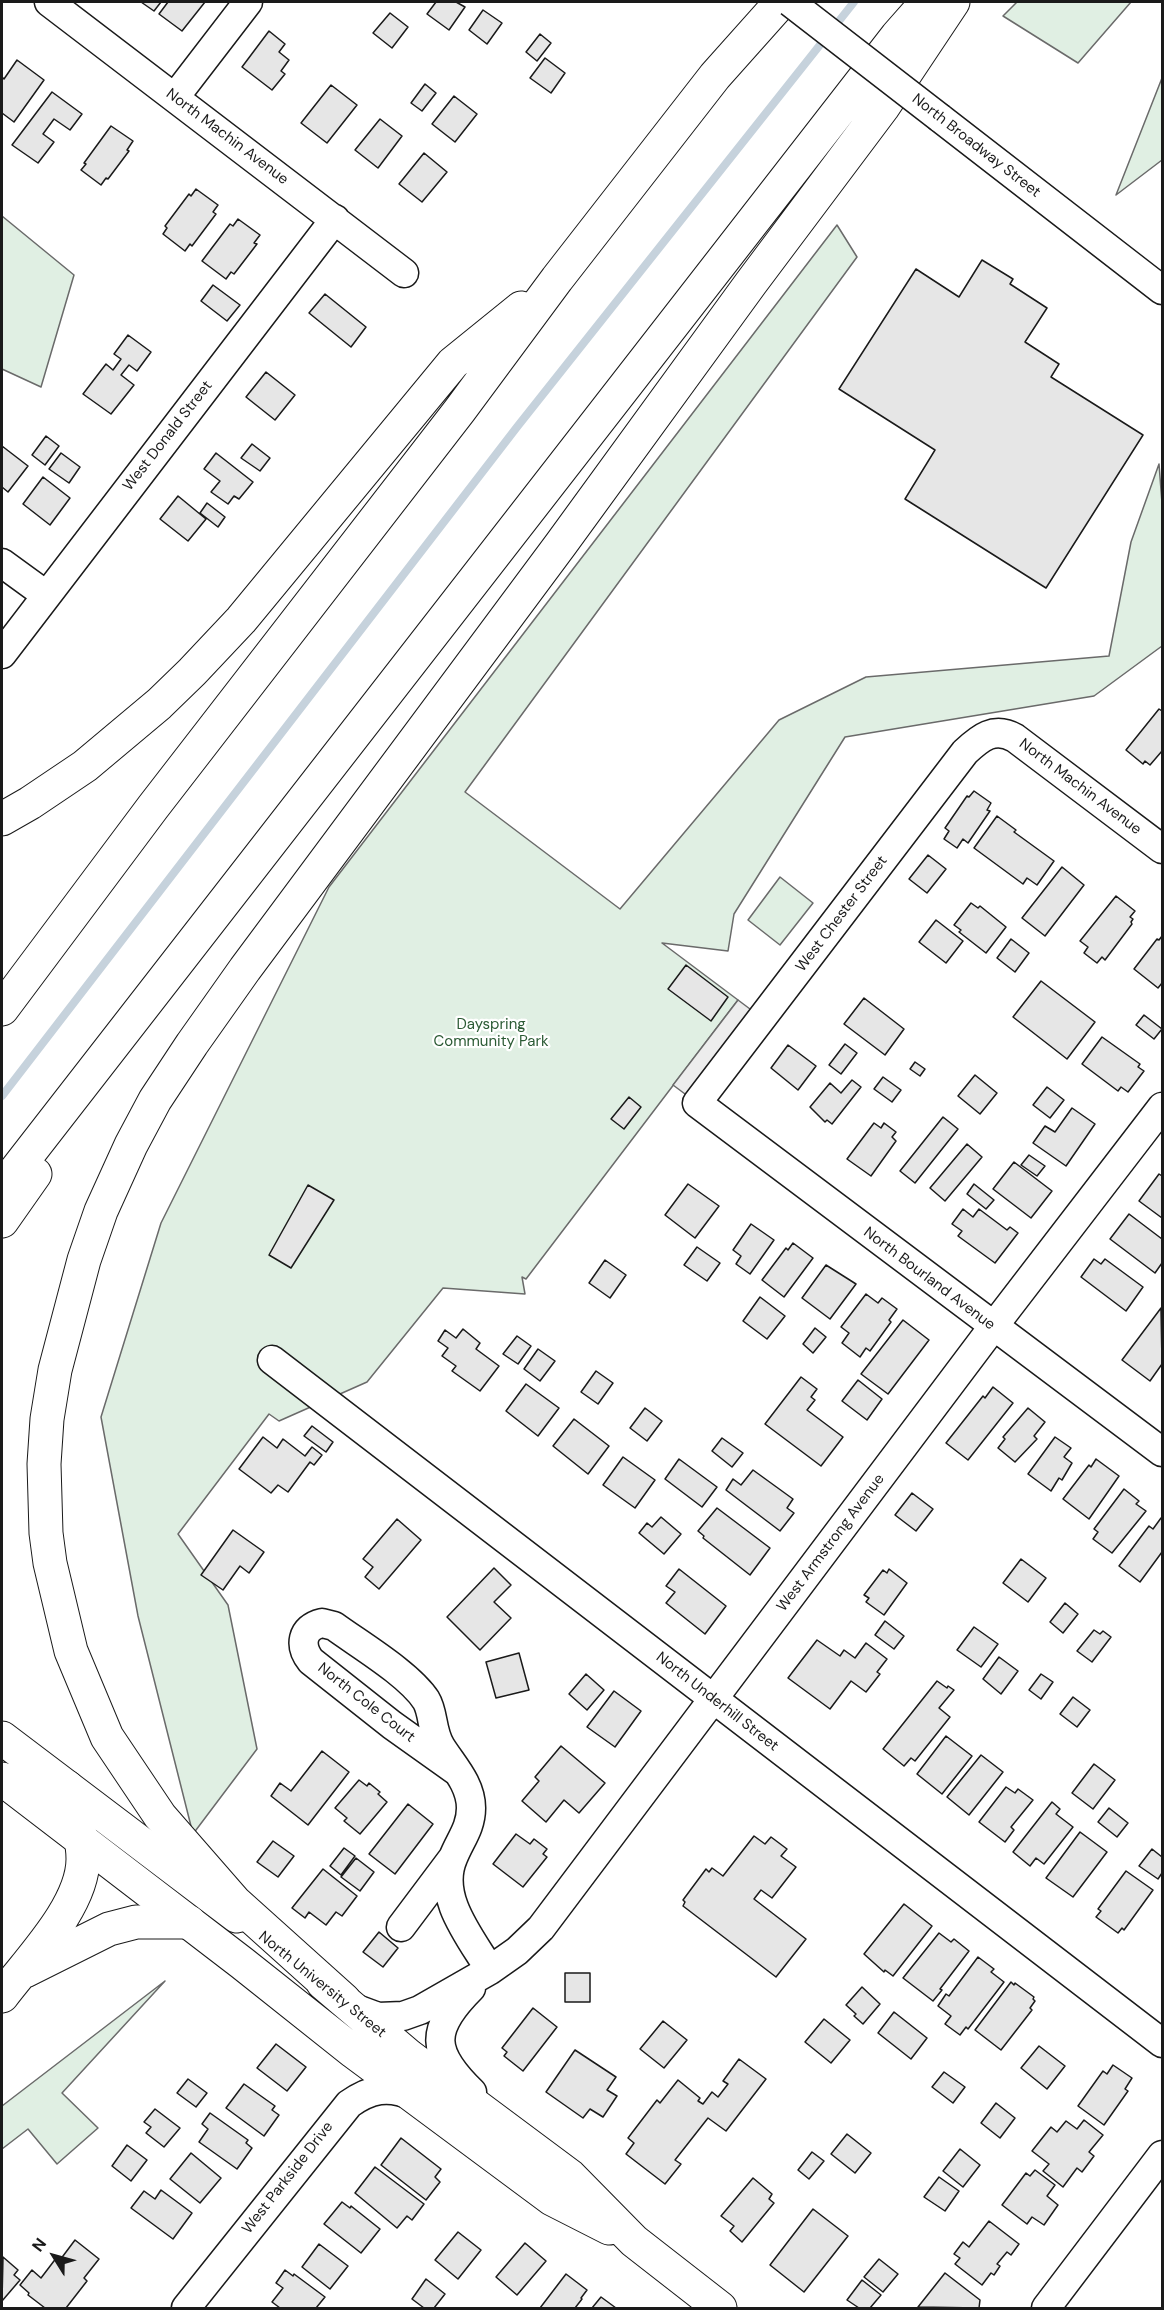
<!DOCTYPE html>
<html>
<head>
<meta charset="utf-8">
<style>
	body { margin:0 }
	#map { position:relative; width:1164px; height:2310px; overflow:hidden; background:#fff; font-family:"DM Sans",sans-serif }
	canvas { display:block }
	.frame { position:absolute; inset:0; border:3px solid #1a1a1a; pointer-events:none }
	.north { position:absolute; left:24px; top:2226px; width:60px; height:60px; -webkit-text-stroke:4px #fff; paint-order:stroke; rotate:307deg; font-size:16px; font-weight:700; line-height:24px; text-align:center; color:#1a1a1a }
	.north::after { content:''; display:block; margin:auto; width:21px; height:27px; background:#1a1a1a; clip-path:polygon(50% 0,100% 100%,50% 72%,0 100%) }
</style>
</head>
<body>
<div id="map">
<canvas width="1164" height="2310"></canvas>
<div class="frame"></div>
<div class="north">N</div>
</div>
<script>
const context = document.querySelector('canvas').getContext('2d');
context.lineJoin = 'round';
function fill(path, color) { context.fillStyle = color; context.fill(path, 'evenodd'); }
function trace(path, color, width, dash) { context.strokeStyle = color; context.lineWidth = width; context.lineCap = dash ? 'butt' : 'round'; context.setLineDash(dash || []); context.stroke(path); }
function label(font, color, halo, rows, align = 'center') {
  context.font = font + ' "DM Sans",sans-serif'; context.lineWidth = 4.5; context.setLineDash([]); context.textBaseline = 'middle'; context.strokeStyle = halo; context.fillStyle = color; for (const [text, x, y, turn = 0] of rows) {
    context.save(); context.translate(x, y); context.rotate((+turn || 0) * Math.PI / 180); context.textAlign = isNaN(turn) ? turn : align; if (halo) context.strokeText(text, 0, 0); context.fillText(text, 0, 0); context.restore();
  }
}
const green = new Path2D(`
	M1017,2H1131L1078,63L1003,16Z
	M1162,78V160L1116,195Z
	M2,216L74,275L41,387L2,369Z
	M837,225L857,257L465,792L620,909L779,720L866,677L1109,656L1131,542L1159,464L1162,503V646L1094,696L845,737L734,914L728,951L662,943L738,1000L526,1279L522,1277L525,1294L443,1288L367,1382L279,1421L269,1414L178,1534L228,1605L257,1749L193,1834L138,1616L101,1417L161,1223L329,887Z
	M780,877L813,903L780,945L748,920Z
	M165,1981L62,2093L98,2128L57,2164L28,2129L2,2149V2106Z`);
const parking = new Path2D(`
	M738,1000L762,1018L697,1103L673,1085Z`);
const stream = new Path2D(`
	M2,1096L517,427L854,2`);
const building = new Path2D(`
	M141,2H161L154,11Z
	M168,2H205L182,31L159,14Z
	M436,2H456L465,7L449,30L427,14Z
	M483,10L502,23L487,44L469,30Z
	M390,13L408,27L392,48L373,33Z
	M269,31L285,44L279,52L289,60L281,71L285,74L272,90L242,67Z
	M540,34L551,43L537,61L526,52Z
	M545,58L565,73L551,93L530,78Z
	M17,60L44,80L14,122L2,113V77L4,79Z
	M425,84L436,93L422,111L411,103Z
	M331,85L357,105L327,143L301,123Z
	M52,92L82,114L70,130L54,119L43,134L54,142L38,163L12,145Z
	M454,96L477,114L455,142L432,124Z
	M380,119L402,136L378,168L355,150Z
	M111,126L133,141L127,150L129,151L108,179L106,178L101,185L81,170L86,164L84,163Z
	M424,153L447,172L422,202L399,184Z
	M196,189L218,205L213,212L216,214L192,246L190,244L185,251L163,234L167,228L165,226L189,194L191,196Z
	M238,219L260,235L254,243L257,244L234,274L231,272L226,279L202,261L230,224L233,226Z
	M982,260L1013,279L1010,284L1047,308L1025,342L1059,364L1051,377L1143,435L1046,588L905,499L935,450L839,389L916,269L959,297Z
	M213,285L240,305L227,321L201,301Z
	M325,294L366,327L351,347L309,313Z
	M128,335L151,352L137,371L129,365L121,375L134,385L111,414L83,394L106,364L113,370L121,359L114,354Z
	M266,372L295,395L275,420L246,397Z
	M46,436L59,446L45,465L32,455Z
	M252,444L270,458L260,471L241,458Z
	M2,446L28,466L8,492L2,487Z
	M61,453L80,467L69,483L49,469Z
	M216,453L253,482L239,499L234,496L228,504L211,492L220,481L204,469Z
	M43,477L70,498L50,525L23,504Z
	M178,496L206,519L188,541L160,519Z
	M207,503L225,517L218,527L200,513Z
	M1159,709L1162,711V751L1150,765L1145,761L1143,764L1126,750Z
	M974,791L991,803L987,810L990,811L968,843L963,839L957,848L944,839L949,831L945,828L967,796L969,797Z
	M997,816L1016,830L1014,832L1054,861L1037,885L1027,878L1023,884L974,848Z
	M928,855L946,869L927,893L909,879Z
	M1062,867L1084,885L1045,936L1022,918Z
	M1116,896L1135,911L1130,917L1133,919L1131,922L1132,924L1105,960L1102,957L1097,963L1084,953L1088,947L1080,941Z
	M971,903L978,908L980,906L1006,927L986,953L959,932L961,930L954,925Z
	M936,920L963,941L946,963L919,942Z
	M1162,936V983L1158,988L1134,969L1157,939L1159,940Z
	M1011,939L1029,953L1015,972L997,958Z
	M686,965L728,997L711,1021L668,989Z
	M1041,981L1095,1022L1067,1059L1013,1017Z
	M864,998L904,1029L885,1055L844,1024Z
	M1144,1015L1162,1029L1154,1039L1136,1025Z
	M1102,1037L1140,1064L1138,1067L1144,1071L1128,1092L1121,1087L1118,1091L1082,1064Z
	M845,1044L857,1053L841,1074L829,1065Z
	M788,1045L816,1066L798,1090L771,1068Z
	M915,1062L925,1069L920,1076L910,1069Z
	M975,1075L997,1093L980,1114L958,1096Z
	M883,1077L901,1090L892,1102L874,1089Z
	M852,1080L861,1087L832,1124L827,1120L825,1122L810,1107L830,1083L841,1093Z
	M1047,1087L1064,1100L1050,1118L1033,1105Z
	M629,1097L641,1107L624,1129L611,1119Z
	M1072,1108L1095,1124L1066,1166L1033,1143L1045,1126L1055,1132Z
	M943,1117L958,1129L915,1183L900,1171Z
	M874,1123L881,1128L884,1123L896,1132L892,1137L896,1141L871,1176L847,1159Z
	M967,1144L982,1157L945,1201L930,1188Z
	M1029,1155L1045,1166L1037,1176L1021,1165Z
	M1014,1162L1052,1191L1031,1218L993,1189Z
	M1159,1174L1162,1176V1218L1139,1201Z
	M688,1184L719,1206L695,1238L665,1215Z
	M974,1184L994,1200L986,1209L967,1194Z
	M308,1185L334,1200L291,1268L269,1255Z
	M963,1209L973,1217L979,1209L1007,1230L1010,1227L1018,1233L995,1263L958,1236L962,1231L952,1224Z
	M1129,1214L1162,1239V1263L1155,1273L1110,1239Z
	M751,1224L774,1240L750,1274L736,1264L741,1256L733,1250Z
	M793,1243L813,1258L784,1297L762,1280L786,1248L788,1250Z
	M697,1247L720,1263L707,1281L684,1265Z
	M1094,1259L1101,1264L1105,1259L1143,1287L1126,1311L1081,1277Z
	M605,1260L626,1275L610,1298L589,1283Z
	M826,1265L856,1284L830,1319L802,1298Z
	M866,1294L878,1303L882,1298L897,1309L889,1320L891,1322L870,1351L866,1348L860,1357L842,1343L849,1333L841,1327Z
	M760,1297L785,1316L767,1339L743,1321Z
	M1161,1308L1162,1364L1150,1381L1122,1360Z
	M903,1320L929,1340L888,1394L861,1374Z
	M815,1328L826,1337L813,1353L803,1344Z
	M463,1329L480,1343L476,1349L499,1366L480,1391L452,1371L456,1366L442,1356L448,1348L438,1341L445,1330L456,1338Z
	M517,1336L531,1346L518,1364L503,1354Z
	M538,1349L555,1361L540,1381L524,1369Z
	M596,1371L613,1383L598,1404L581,1392Z
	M801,1377L817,1389L811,1397L815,1400L807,1410L843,1437L821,1466L765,1424Z
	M858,1380L882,1399L867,1420L842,1401Z
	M526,1384L559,1408L538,1436L506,1411Z
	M993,1387L1013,1403L968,1460L946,1443L983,1396L985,1398Z
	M645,1408L662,1421L647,1441L630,1428Z
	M1028,1408L1045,1422L1034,1436L1037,1439L1015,1462L998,1448L1005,1439L1003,1437Z
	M574,1419L609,1446L588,1474L553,1446Z
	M312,1426L333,1442L326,1452L304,1436Z
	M263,1437L277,1448L283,1439L305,1456L312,1447L322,1455L314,1465L310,1462L288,1492L278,1485L271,1493L239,1469Z
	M1055,1437L1071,1448L1064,1457L1072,1463L1062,1480L1059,1478L1051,1491L1028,1474Z
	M722,1438L743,1453L732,1467L712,1451Z
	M623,1457L655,1480L635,1508L603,1485Z
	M679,1459L717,1487L702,1507L665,1479Z
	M1096,1459L1119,1476L1089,1519L1063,1499L1089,1465L1091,1467Z
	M753,1470L793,1499L787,1508L794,1513L780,1531L726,1490L733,1479L741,1485Z
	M1124,1489L1139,1501L1136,1504L1146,1511L1112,1553L1093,1539L1098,1532L1094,1529Z
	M912,1493L933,1509L916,1531L895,1515Z
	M717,1508L770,1548L750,1575L703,1538L704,1536L698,1531Z
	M661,1517L681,1534L664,1554L639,1533L647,1523L652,1527Z
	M1161,1518L1162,1519V1552L1140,1582L1119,1566L1149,1526L1153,1529Z
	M397,1519L421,1540L379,1589L365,1577L373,1567L363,1559Z
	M233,1530L264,1552L249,1573L240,1566L223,1590L201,1575Z
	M1021,1559L1046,1578L1028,1602L1003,1583Z
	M494,1568L511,1585L494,1602L511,1618L480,1650L447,1617Z
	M679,1569L726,1606L705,1634L666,1603L675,1592L666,1586Z
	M889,1569L907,1583L884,1615L866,1602L869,1598L864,1595L883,1570L887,1573Z
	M1065,1603L1078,1614L1063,1633L1050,1622Z
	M885,1621L904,1636L894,1649L875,1635Z
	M974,1627L998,1644L981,1667L957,1650Z
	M1094,1630L1100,1634L1103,1631L1111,1637L1092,1662L1077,1651Z
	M817,1640L840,1656L844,1650L855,1658L866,1643L887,1659L877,1672L880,1674L866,1692L851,1681L830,1709L788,1678Z
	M519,1653L529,1690L496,1698L486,1662Z
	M999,1657L1018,1671L1001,1694L983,1679Z
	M586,1674L604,1690L587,1710L569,1694Z
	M1041,1674L1053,1682L1041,1699L1029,1690Z
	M937,1681L947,1688L948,1686L954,1690L939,1708L950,1717L915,1761L911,1758L904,1766L883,1749Z
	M614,1691L641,1711L615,1747L587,1727Z
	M1073,1697L1090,1710L1077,1727L1060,1714Z
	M946,1736L972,1756L942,1794L917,1774Z
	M561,1746L605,1783L579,1813L564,1800L546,1822L522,1801L539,1781L535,1777Z
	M322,1751L349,1772L308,1825L271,1796L280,1783L291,1791Z
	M981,1755L1003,1772L969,1815L947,1797Z
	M1094,1764L1115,1780L1093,1809L1072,1793Z
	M359,1780L367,1786L369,1783L380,1792L378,1794L387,1802L360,1834L344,1821L347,1818L335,1808Z
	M1006,1787L1015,1793L1018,1789L1033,1800L1011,1827L1014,1830L1005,1842L979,1822Z
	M1052,1802L1060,1809L1056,1814L1073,1827L1044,1864L1036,1858L1030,1866L1013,1852Z
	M408,1804L433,1824L395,1874L369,1854Z
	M1109,1808L1128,1823L1117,1837L1098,1822Z
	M1080,1832L1107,1852L1073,1897L1046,1878Z
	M516,1834L530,1844L534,1839L547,1849L543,1854L547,1857L523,1887L493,1864Z
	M754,1836L765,1844L771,1837L787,1849L781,1856L796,1867L772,1898L761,1890L754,1899L806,1939L776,1977L683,1906L685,1902L683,1900L706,1869L709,1872L712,1868L723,1876Z
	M273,1841L294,1856L278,1877L257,1862Z
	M344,1848L355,1856L341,1875L330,1866Z
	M1152,1849L1162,1857V1873L1158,1879L1139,1866Z
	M356,1858L374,1872L360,1891L341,1877Z
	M323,1869L357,1896L342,1916L336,1912L326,1925L309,1912L305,1918L292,1908Z
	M1126,1871L1153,1890L1124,1930L1122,1928L1118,1933L1096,1917L1101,1911L1098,1909Z
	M904,1904L932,1926L893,1976L885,1970L884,1972L864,1954Z
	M379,1932L398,1948L383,1967L363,1952Z
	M939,1933L951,1942L954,1939L969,1951L940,1989L942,1990L933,2001L903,1978Z
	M978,1957L994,1969L991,1972L1004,1982L968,2029L966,2027L960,2035L945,2024L951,2016L938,2006L946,1994L949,1996Z
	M565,1973H590V2002H565Z
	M1011,1982L1014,1985L1015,1983L1034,1997L1033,1999L1035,2001L1030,2008L1032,2010L1001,2050L975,2030Z
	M862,1987L880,2004L863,2024L854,2016L856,2014L846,2005Z
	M533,2008L557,2027L523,2071L504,2056L507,2052L502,2048Z
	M894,2012L927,2038L911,2059L878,2033Z
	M824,2019L850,2040L831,2063L805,2042Z
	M663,2021L687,2040L664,2068L640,2049Z
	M276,2044L306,2067L287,2091L257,2068Z
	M1039,2046L1065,2066L1047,2089L1021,2068Z
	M575,2050L616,2077L607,2090L617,2096L603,2117L590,2109L583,2118L546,2092Z
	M739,2059L766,2079L726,2131L708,2118L675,2160L681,2164L665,2184L626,2154L634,2143L628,2138L657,2100L660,2103L678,2080L700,2098L698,2101L703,2104L712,2092L718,2097L728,2084L723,2081Z
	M1113,2065L1132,2078L1125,2089L1128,2091L1104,2125L1078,2106L1103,2071L1107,2074Z
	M944,2072L965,2087L953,2103L932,2087Z
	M188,2079L207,2093L196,2107L177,2093Z
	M244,2084L275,2106L272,2110L279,2115L264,2136L226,2108Z
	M996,2103L1015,2118L1000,2138L981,2123Z
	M155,2109L180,2128L164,2147L146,2133L151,2127L144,2122Z
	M210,2113L248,2140L246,2143L252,2148L237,2169L199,2142L208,2129L202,2124Z
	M1084,2120L1103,2135L1089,2152L1094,2156L1082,2172L1077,2168L1063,2187L1043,2171L1049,2164L1032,2151L1051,2127L1057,2132L1066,2121L1077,2129Z
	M847,2134L871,2153L855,2173L831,2154Z
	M401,2138L441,2169L435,2177L440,2182L426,2200L381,2165Z
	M127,2145L147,2160L131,2181L112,2166Z
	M960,2149L980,2165L963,2187L943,2171Z
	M812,2152L824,2161L809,2179L798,2170Z
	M191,2153L221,2178L200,2203L170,2179Z
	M375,2167L424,2204L412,2220L407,2216L397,2228L355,2193Z
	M1035,2170L1055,2185L1047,2196L1058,2205L1044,2225L1032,2217L1027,2224L1002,2205L1026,2173L1030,2176Z
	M939,2177L959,2191L945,2211L924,2197Z
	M753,2178L772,2194L769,2199L774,2203L742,2242L730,2231L734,2226L721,2216Z
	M161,2190L192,2213L173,2239L131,2208L144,2191L155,2199Z
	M342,2202L350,2208L351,2206L380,2229L361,2253L324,2224Z
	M813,2209L848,2236L804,2292L770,2265Z
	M989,2221L1019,2244L1011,2255L1007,2252L997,2264L1000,2266L994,2275L991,2273L982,2285L955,2264L960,2258L954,2254L963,2242L969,2247Z
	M458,2232L481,2250L458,2279L435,2260Z
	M75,2240L99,2259L84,2278L87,2281L66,2308H45L28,2295L29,2293L20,2285L32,2270L41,2278L57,2257L60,2260Z
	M525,2243L546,2261L517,2295L496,2277Z
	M319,2244L348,2266L330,2289L302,2267Z
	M3,2257L18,2270L14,2275L20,2280L2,2301Z
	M879,2259L898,2274L883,2292L864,2277Z
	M285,2270L293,2276L294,2274L325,2297L316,2308H280L272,2302L283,2288L276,2283Z
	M945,2273L980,2300L979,2308L918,2307Z
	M566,2274L587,2290L581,2298L582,2299L575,2308H540Z
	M426,2279L445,2294L434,2308H424L412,2299Z
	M862,2280L881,2295L870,2308H859L847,2300Z
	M601,2297L616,2308H592Z`);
const minor = new Path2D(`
	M49,2L404,273
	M175,97L248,2
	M940,118L1162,290
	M2,563L46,595
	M2,654L335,219
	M1162,849L1015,738C994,726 980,738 965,752L697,1103L1162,1452
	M272,1360L1162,2043
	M458,1772L392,1725L311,1661C299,1646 301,1628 322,1623L334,1626C360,1645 409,1674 426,1700C434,1713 431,1731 441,1747C453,1766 471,1784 471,1808C471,1828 460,1840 453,1858C436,1897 471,1938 490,1970
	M401,1927L452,1859
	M471,1988C429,2030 431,2052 472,2092
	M351,2007L378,2017L403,2016L420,2010L490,1970L517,1951L541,1928L993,1327L1162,1107
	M186,2308L349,2104C370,2089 388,2085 413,2096
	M1046,2308L1162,2155`);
const major = new Path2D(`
	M2,1738L237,1916
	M2,1779L242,1963L354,2052L552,2199L609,2228
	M323,1983L409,2056L570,2176L634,2241L720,2308`);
const highway = new Path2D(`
	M2,819L30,803L85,766L159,704L192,672L241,620L453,363L521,308
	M2,1009L153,807L460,410L557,279L715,76L781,2
	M2,1188L897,36L927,2
	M2,1221L35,1174
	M25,1971L109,1929L136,1922H189
	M2,1996C29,1960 83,1906 83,1859C83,1835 73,1810 67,1787
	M344,2000L235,1902L160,1816L107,1737L71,1651L50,1563L46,1533L44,1464L47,1419L55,1370L84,1260L101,1211L131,1145L155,1100L192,1044L245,969L561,544L751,283L883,107L953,2`);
const minorBridge = new Path2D(`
	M790,2L940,118`);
const streetNames = [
	["North Machin Avenue",227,137,37],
	["North Broadway Street",976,146,38],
	["West Donald Street",168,436,-52],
	["North Machin Avenue",1080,787,37],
	["West Chester Street",842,914,-53],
	["North Bourland Avenue",929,1279,37],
	["West Armstrong Avenue",831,1543,-53],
	["North Underhill Street",717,1702,38],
	["North Cole Court",366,1703,38],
	["North University Street",322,1985,39],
	["West Parkside Drive",288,2178,-52]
];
const parkNames = [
	["Dayspring",491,1025],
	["Community Park",491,1042]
];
fill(green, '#e0efe3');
trace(green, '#6a6a6a', 1.5);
fill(parking, '#ededed');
trace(parking, '#6a6a6a', 1.5);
trace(stream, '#c6d2dc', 8);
fill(building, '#e6e6e6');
trace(building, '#1a1a1a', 1.5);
trace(minor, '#1a1a1a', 31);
trace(major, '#1a1a1a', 35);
trace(highway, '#1a1a1a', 35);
trace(minor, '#fff', 28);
trace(major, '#fff', 33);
trace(highway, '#fff', 33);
trace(minorBridge, '#1a1a1a', 31, []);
trace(minorBridge, '#fff', 28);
label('15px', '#1a1a1a', '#fff', streetNames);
label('15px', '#2b5a34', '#fff', parkNames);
</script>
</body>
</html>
